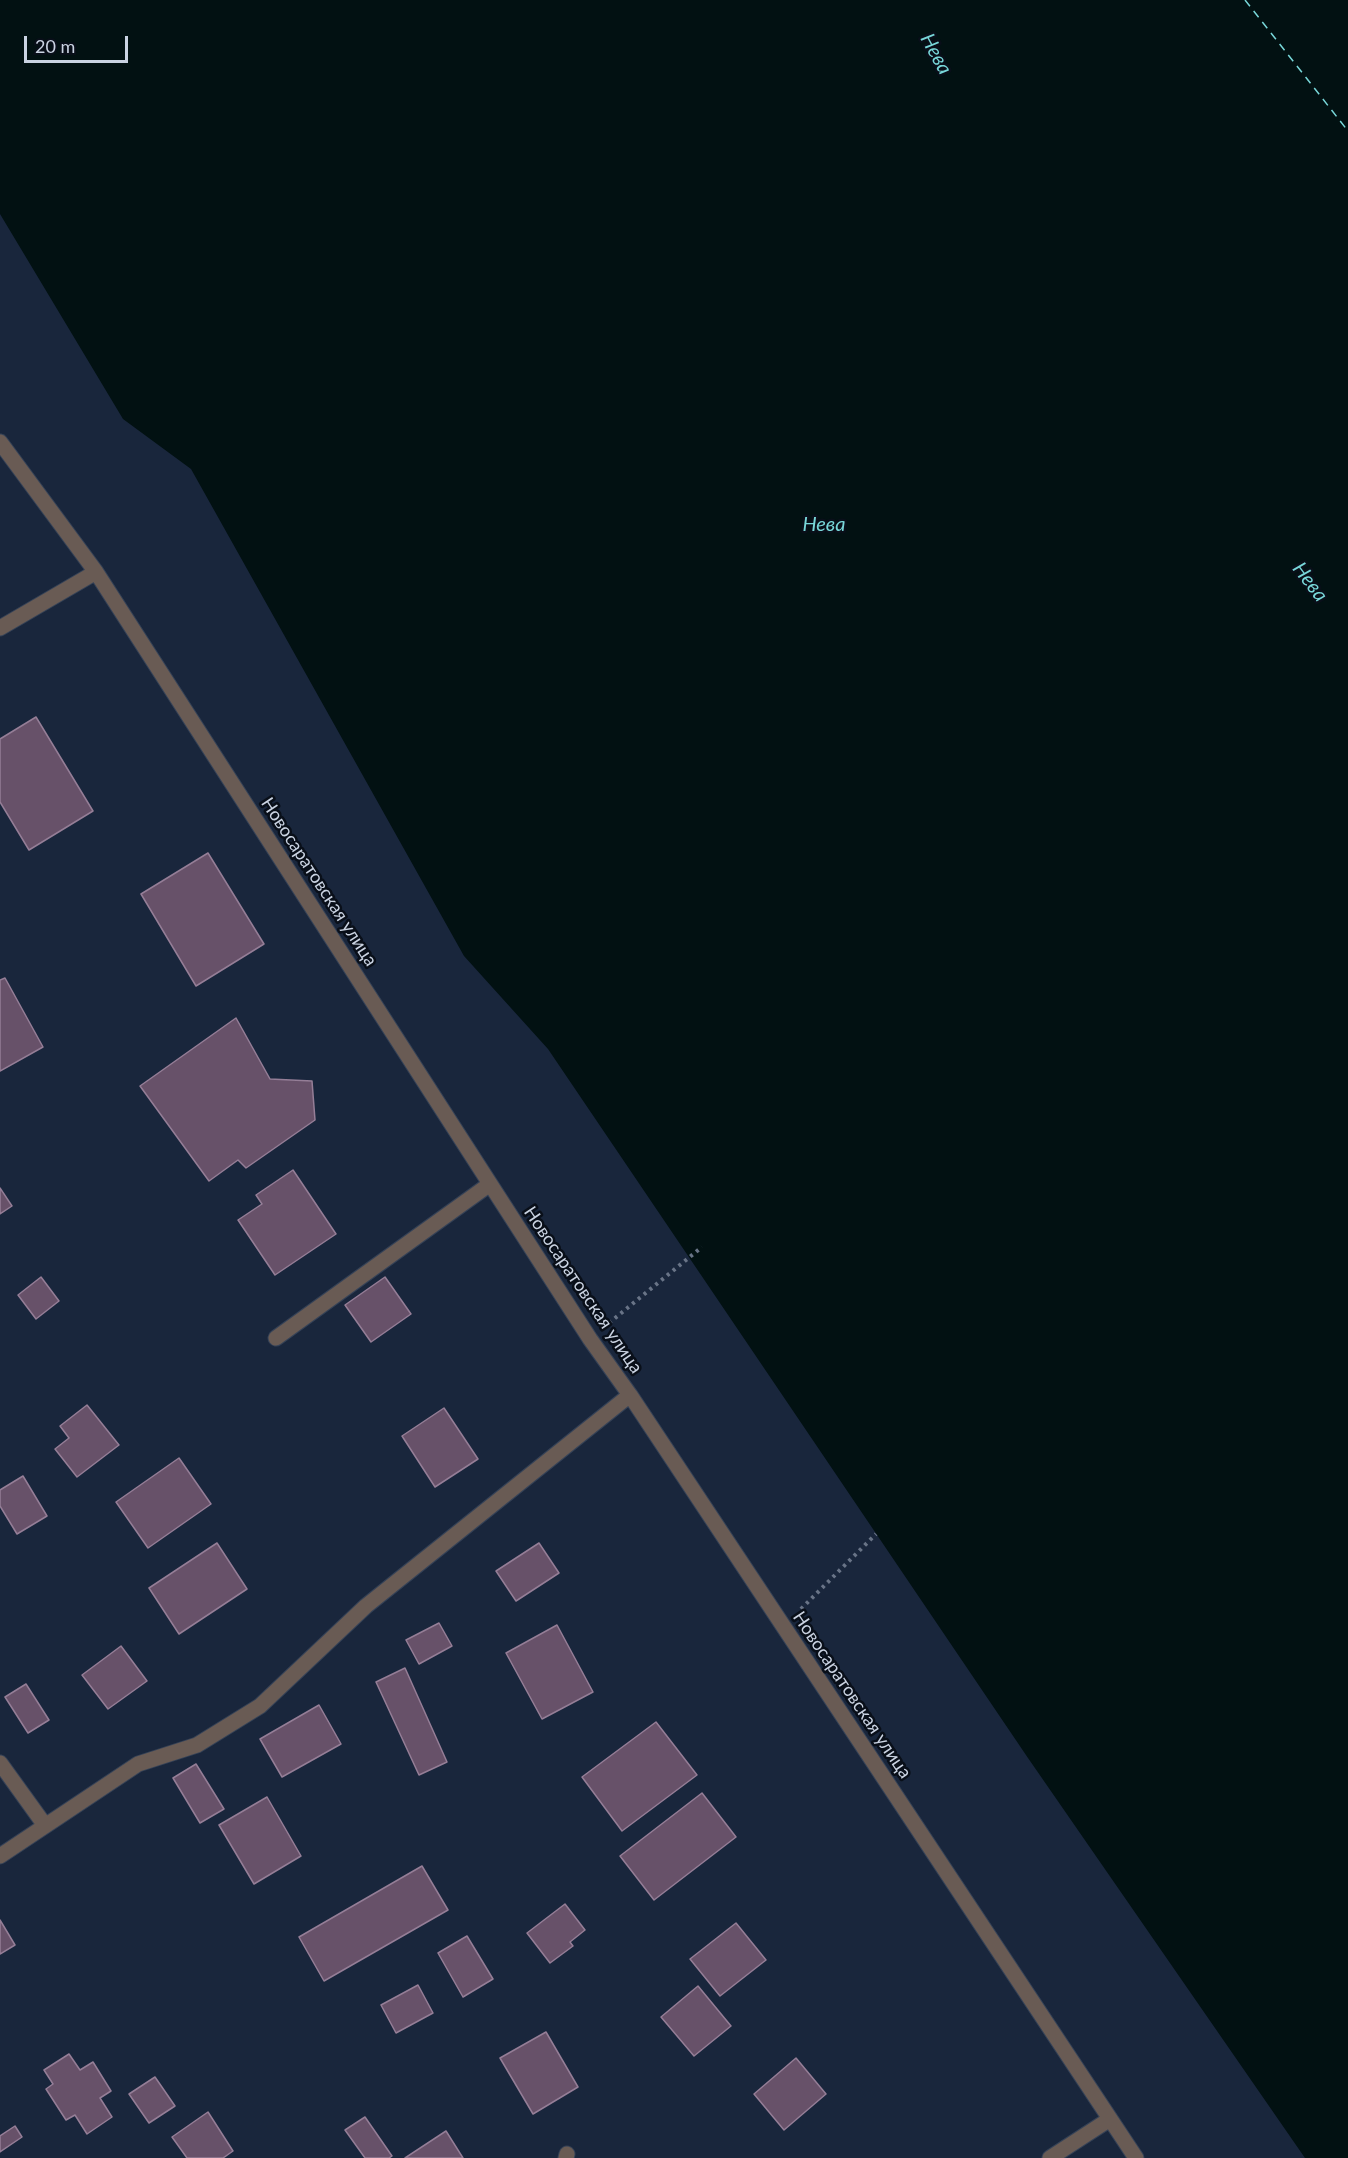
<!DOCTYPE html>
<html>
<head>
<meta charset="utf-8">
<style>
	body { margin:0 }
	#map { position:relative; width:1348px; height:2158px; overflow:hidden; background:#19263c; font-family:Lato,sans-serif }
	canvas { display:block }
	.scale { position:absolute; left:24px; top:36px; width:104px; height:27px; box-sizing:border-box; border:3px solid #cad3e2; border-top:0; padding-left:8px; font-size:18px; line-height:21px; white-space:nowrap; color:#cad3e2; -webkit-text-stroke:4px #090f19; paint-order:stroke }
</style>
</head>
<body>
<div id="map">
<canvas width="1348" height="2158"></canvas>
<div class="scale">20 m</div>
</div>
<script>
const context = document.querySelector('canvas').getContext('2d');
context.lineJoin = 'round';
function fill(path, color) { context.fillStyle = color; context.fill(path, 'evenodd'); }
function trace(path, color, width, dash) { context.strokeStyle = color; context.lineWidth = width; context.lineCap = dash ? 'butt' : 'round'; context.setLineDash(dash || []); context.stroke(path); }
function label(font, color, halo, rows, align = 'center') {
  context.font = font + ' Lato,sans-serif'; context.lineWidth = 5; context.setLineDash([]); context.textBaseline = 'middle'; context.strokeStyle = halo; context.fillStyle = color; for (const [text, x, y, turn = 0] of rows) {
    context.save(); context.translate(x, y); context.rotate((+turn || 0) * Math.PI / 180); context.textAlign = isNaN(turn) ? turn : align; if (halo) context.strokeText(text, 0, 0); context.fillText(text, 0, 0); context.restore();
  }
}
const water = new Path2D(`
	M0,0H1348V2158H1305L1028,1758L548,1049L464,956L191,469L123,419L0,214Z`);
const ferry = new Path2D(`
	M1245,0L1348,131`);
const building = new Path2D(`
	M36,717L93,811L29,850L0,802V739Z
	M208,853L264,944L196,986L141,894Z
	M5,978L43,1047L0,1071V980Z
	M236,1018L270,1079L312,1081L315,1120L246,1168L238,1160L209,1181L140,1086Z
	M293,1170L336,1234L275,1275L238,1220L262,1204L256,1195Z
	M0,1188L12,1206L0,1214Z
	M41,1277L59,1301L36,1319L18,1295Z
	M385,1277L411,1314L371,1342L345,1305Z
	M87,1405L119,1445L77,1477L55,1449L69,1438L60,1426Z
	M444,1408L478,1459L435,1487L402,1436Z
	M179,1458L211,1504L148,1548L116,1502Z
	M23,1476L47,1516L17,1534L0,1506V1490Z
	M217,1543L247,1589L179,1634L149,1588Z
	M539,1543L559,1573L516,1601L496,1571Z
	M439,1623L452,1646L419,1664L406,1640Z
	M557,1625L593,1692L542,1719L506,1653Z
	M121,1646L147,1681L108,1709L82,1675Z
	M405,1668L447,1762L419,1775L376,1682Z
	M26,1684L49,1720L28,1733L5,1697Z
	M319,1705L341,1744L282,1777L260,1739Z
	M656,1722L697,1775L622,1831L582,1777Z
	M196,1764L224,1809L200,1823L173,1778Z
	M702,1793L736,1837L654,1900L620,1856Z
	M267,1797L301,1856L254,1884L219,1825Z
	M422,1866L448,1910L324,1981L299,1937Z
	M565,1904L585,1930L570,1942L573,1946L550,1963L527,1933Z
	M0,1920L15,1945L0,1954Z
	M736,1923L766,1960L720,1996L690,1959Z
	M467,1936L493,1979L463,1997L438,1953Z
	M418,1985L433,2013L396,2033L381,2005Z
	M698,1986L731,2026L694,2056L661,2017Z
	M546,2032L578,2087L533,2114L500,2058Z
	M69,2054L80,2070L93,2062L111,2091L100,2098L112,2117L87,2134L75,2115L66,2120L46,2089L53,2084L44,2070Z
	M796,2058L826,2094L784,2130L754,2094Z
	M155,2077L175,2106L149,2123L129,2094Z
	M208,2112L233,2151L223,2158H187L172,2137Z
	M365,2117L392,2156L389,2158H365L345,2130Z
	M15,2126L22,2137L0,2152V2136Z
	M446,2131L463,2158H405Z`);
const path = new Path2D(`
	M609,1323L702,1247
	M801,1609L876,1534`);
const minor = new Path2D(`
	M0,442L96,572L590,1339L630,1395L1136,2158
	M0,628L96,572
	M276,1338L490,1184
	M0,1763L44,1824
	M0,1856L138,1764L197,1745L260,1706L366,1606L630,1395
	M566,2158L567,2154
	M1050,2158L1110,2119`);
const streetNames = [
	["Новосаратовская улица",319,882,57],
	["Новосаратовская улица",583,1290,56],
	["Новосаратовская улица",852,1695,56]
];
const waterNames = [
	["Нева",936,54,61],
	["Нева",824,525],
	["Нева",1310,582,53]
];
fill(water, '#021112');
trace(ferry, '#78d7d9', 1.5, [8, 6]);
fill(building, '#675169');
trace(building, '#957e97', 1.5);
trace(minor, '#354257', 17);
trace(path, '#697487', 4, [3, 4.5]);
trace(minor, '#695b54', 15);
label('18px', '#cad3e2', '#090f19', streetNames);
label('italic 20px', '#78d7d9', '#090f19', waterNames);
</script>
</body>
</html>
